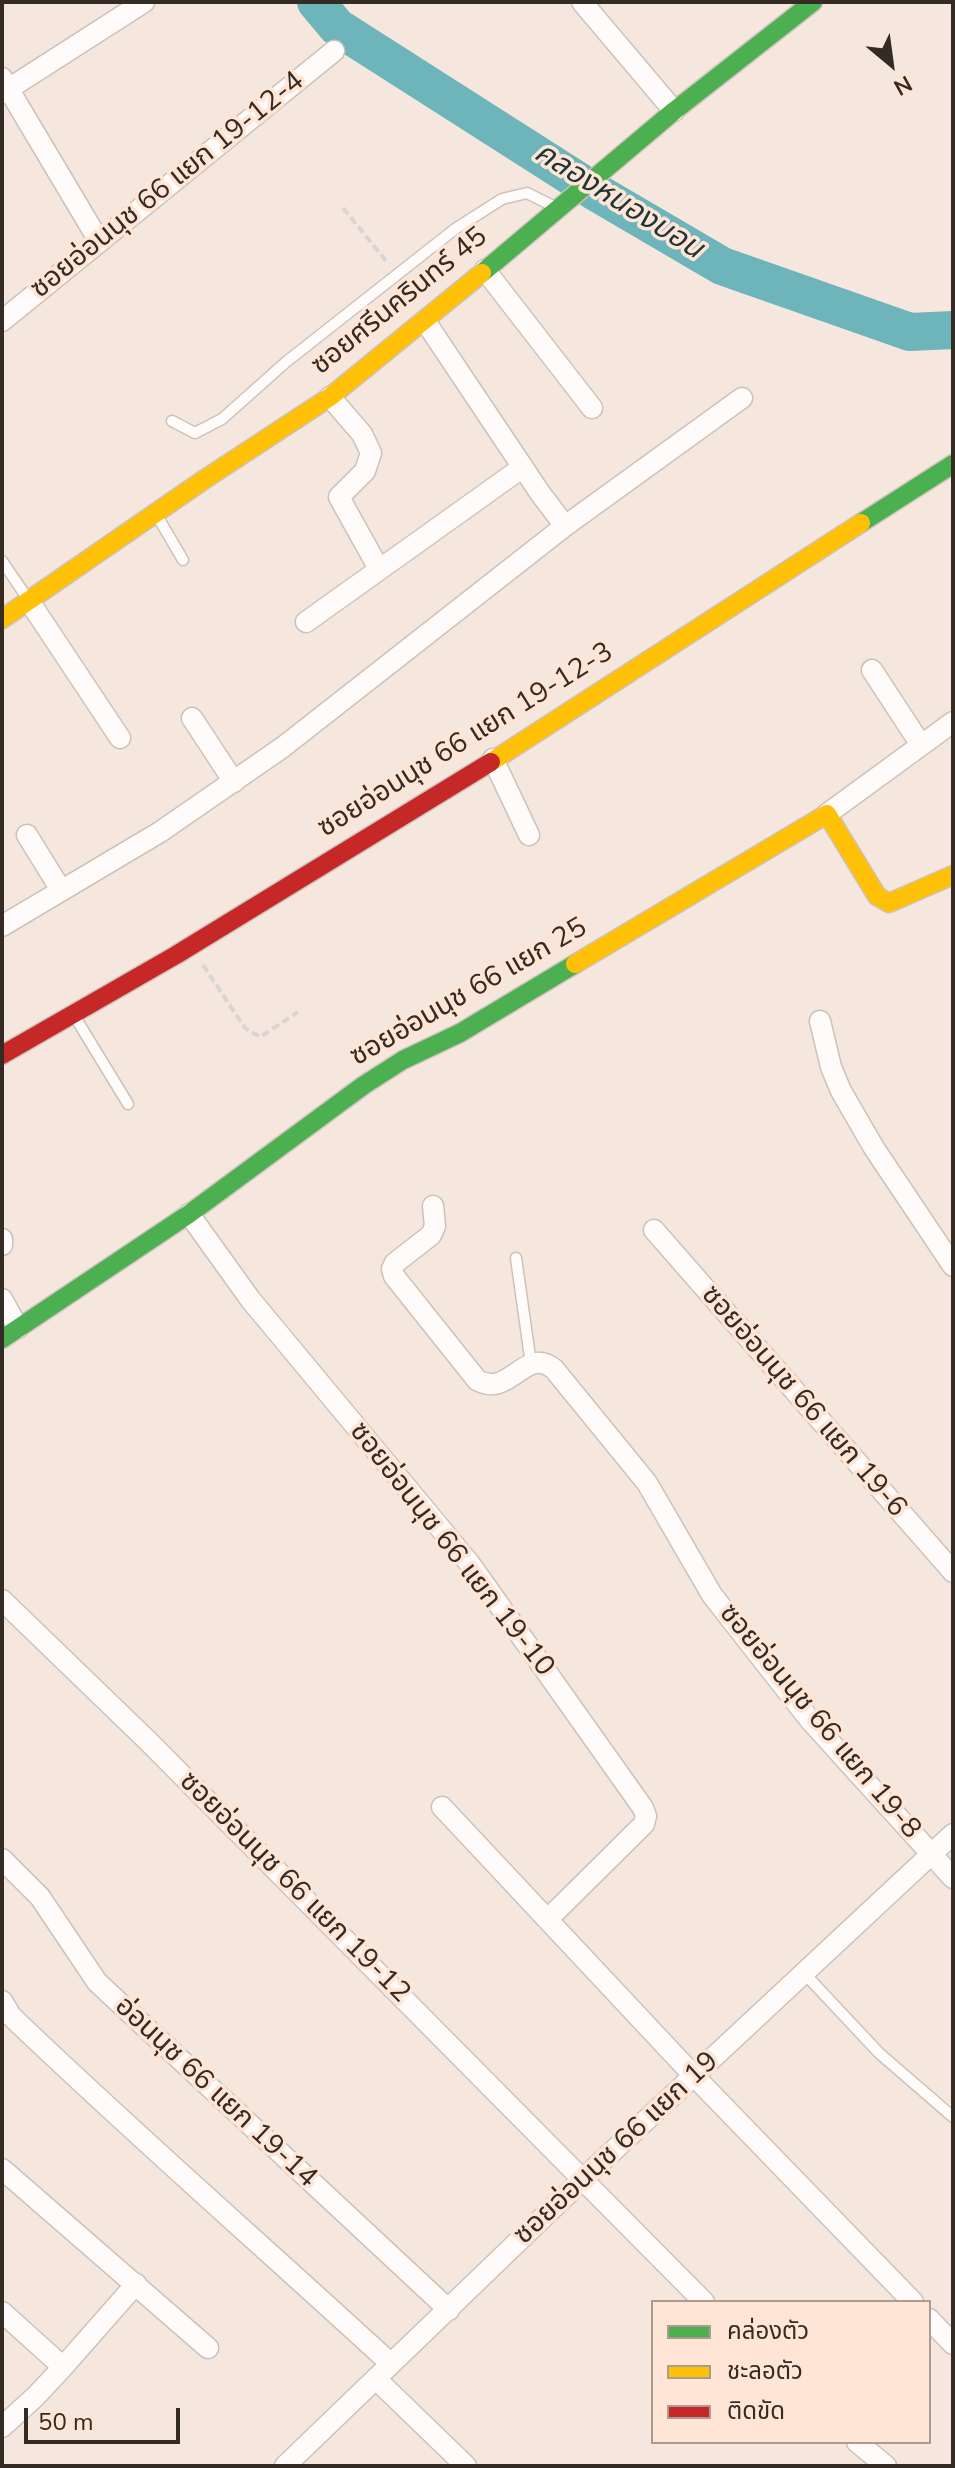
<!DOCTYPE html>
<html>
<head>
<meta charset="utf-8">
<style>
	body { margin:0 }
	#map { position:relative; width:955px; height:2468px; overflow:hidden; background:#f5e7de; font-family:"Nunito Sans","Noto Sans Thai",sans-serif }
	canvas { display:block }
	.frame { position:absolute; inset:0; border:4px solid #352b25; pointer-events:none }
	.legend { position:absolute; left:651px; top:2300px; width:280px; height:144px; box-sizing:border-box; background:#fee5d5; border:2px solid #ae9b8f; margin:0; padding:10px 14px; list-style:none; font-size:24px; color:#352b25 }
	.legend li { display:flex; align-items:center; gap:16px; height:40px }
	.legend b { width:40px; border:2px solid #ae9b8f }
	.north { position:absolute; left:851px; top:24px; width:80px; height:80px; -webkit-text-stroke:6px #fee5d5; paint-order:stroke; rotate:151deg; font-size:22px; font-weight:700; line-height:32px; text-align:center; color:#352b25 }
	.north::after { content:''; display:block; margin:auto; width:28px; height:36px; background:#352b25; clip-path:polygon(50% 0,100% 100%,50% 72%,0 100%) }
	.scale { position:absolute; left:24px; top:2408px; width:156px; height:36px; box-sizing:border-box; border:4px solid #352b25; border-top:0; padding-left:10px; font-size:24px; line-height:28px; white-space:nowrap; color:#352b25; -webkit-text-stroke:6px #fee5d5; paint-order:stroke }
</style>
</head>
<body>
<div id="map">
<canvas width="955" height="2468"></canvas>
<div class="frame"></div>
<ul class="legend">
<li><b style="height:10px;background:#4caf50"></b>คล่องตัว</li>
<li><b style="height:10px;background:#ffc107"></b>ชะลอตัว</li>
<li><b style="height:10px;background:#c62828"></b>ติดขัด</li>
</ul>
<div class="north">N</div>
<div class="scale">50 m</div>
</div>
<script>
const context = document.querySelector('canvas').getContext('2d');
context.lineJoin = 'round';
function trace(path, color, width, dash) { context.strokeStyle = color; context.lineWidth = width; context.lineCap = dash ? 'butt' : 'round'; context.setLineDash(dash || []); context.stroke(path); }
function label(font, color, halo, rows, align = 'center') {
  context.font = font + ' "Nunito Sans","Noto Sans Thai",sans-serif'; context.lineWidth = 7; context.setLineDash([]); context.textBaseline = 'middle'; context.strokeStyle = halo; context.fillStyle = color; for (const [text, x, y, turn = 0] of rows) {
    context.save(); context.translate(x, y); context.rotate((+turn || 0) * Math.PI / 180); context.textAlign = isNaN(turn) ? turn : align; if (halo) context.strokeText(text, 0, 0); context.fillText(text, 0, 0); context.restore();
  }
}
const river = new Path2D(`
	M316,2L337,27L594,191L722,266L910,332L953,330`);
const path = new Path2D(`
	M343,208L387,262
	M203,965L245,1028L260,1037L298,1012`);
const lane = new Path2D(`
	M172,421L195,433L222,419L286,362L455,229L502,199L527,193L555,207
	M156,514L183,560
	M2,561L28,599
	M75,1017L128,1104
	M516,1258L531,1364
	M805,1974L879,2053L953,2117`);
const street = new Path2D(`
	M582,2L674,111
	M2,78L99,241
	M2,93L144,2
	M485,270L592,408
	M2,321L334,51
	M425,321L540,493L565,526
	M330,397L362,434L371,453L365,471L339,497L379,569
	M29,601L120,738
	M306,622L523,467
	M872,670L921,745
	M192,718L234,782
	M493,759L529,835
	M827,814L953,722
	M27,835L61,890
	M2,926L160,832L283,747L565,526L742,398
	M820,1021L831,1067L841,1091L874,1148L953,1266
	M433,1206L435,1226L431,1235L395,1263L392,1269L394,1276L477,1380C510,1399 525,1345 554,1369L647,1483L712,1595L810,1720L953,1878
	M189,1214L250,1299L470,1564L643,1808L646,1816L644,1824L548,1919
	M654,1230L953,1572
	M2,1239V1245
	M2,1299L18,1328
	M2,1600L149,1742L704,2302
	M442,1807L694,2076L913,2302
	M2,1859L40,1897L97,1982L449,2310
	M2,2001L11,2016C135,2135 265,2248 391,2364
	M2,2169L208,2348
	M2,2312L63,2367L36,2396L2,2427
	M929,2319L953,2344
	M63,2367L136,2284
	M376,2379L466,2466
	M857,2442L886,2466
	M285,2466L583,2179L953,1834`);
const fast = new Path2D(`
	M482,273L674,111L813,2
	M861,523L953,464
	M2,1339L189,1214L364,1085L403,1060L460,1033L575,964`);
const slow = new Path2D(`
	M2,619L205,479L330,397L482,273
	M491,762L861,523
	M575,964L827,814L877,896L889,903L953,875`);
const jam = new Path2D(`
	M2,1055L176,955L491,762`);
const streetNames = [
	["ซอยอ่อนนุช 66 แยก 19-12-4",168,186,-39],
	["ซอยศรีนครินทร์ 45",400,302,-39],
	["ซอยอ่อนนุช 66 แยก 19-12-3",466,741,-32],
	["ซอยอ่อนนุช 66 แยก 25",469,993,-30],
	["ซอยอ่อนนุช 66 แยก 19-6",803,1402,49],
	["ซอยอ่อนนุช 66 แยก 19-10",451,1550,52],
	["ซอยอ่อนนุช 66 แยก 19-8",819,1722,50],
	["ซอยอ่อนนุช 66 แยก 19-12",294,1888,45],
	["อ่อนนุช 66 แยก 19-14",215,2093,43],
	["ซอยอ่อนนุช 66 แยก 19",617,2149,-43]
];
const waterNames = [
	["คลองหนองบอน",618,202,32]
];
trace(river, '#6db4bb', 38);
trace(lane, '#cdc2bb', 13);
trace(street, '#cdc2bb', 23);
trace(fast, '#cdc2bb', 21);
trace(slow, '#cdc2bb', 21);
trace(jam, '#cdc2bb', 21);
trace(path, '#d9d5d3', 4, [8, 4]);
trace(lane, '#fefbfa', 10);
trace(street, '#fefbfa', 20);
trace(fast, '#4caf50', 18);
trace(slow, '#ffc107', 18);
trace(jam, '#c62828', 18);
label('28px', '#352b25', '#fee5d5', streetNames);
label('italic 30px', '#1e3539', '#fee5d5', waterNames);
</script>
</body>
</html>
